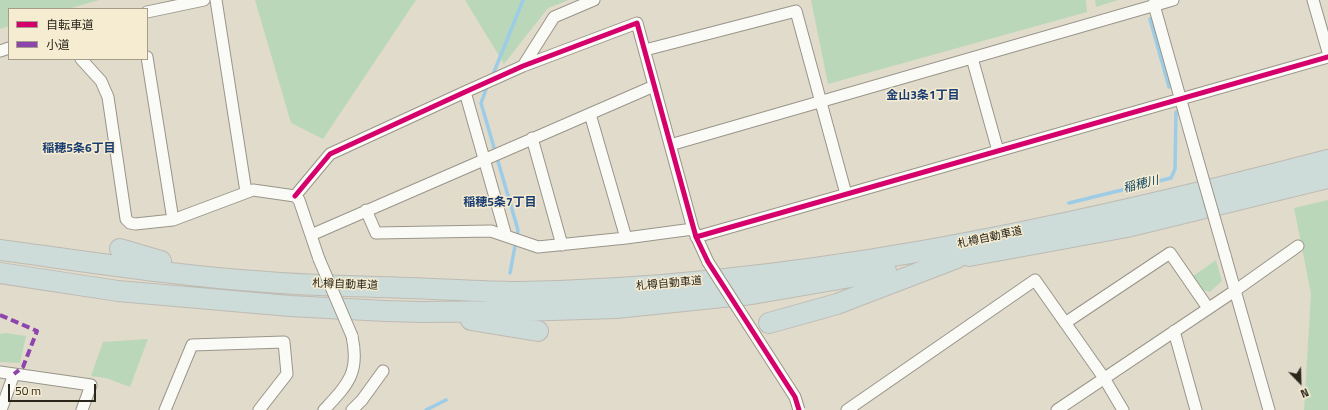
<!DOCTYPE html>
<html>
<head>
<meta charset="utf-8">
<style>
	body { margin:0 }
	#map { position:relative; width:1328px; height:410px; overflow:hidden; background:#e1dbcc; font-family:"Titillium Web","Noto Sans JP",sans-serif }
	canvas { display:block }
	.legend { position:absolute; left:8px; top:8px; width:140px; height:52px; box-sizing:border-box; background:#f6ecd1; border:1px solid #a49d89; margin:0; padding:5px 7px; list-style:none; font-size:12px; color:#2a261c }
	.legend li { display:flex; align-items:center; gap:8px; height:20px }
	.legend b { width:20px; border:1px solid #a49d89 }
	.north { position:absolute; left:1280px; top:362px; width:40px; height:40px; -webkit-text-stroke:3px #f6ecd1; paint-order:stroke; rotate:157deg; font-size:11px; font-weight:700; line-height:16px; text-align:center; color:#2a261c }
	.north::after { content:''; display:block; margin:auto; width:14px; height:18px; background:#2a261c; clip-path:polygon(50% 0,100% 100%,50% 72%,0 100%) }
	.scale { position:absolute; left:8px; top:384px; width:88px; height:18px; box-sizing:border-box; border:2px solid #2a261c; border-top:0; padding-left:5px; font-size:12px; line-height:14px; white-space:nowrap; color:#2a261c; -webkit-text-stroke:3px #f6ecd1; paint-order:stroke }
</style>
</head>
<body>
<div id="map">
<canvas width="1328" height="410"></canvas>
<ul class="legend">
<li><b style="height:5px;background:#d6006c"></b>自転車道</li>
<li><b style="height:5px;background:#8e44ad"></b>小道</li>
</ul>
<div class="north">N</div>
<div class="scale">50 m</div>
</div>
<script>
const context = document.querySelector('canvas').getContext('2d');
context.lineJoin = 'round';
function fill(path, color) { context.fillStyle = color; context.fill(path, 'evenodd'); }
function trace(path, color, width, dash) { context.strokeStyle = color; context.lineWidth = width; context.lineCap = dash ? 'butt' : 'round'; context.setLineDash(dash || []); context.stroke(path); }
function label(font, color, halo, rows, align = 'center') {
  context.font = font + ' "Titillium Web","Noto Sans JP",sans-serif'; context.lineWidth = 3; context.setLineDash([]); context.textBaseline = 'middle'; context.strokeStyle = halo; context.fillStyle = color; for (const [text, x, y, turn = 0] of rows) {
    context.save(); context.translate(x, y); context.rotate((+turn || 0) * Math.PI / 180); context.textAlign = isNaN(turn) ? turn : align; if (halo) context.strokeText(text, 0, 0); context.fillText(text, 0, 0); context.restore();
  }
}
const green = new Path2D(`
	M0,0H99L68,9H9V26L0,29Z
	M255,0H416L323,139L291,123Z
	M465,0H569L548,8L504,64Z
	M811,0H1086L1087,12L828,84Z
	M1095,0H1118L1096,7Z
	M1328,200V410H1304L1311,294L1294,208Z
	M1216,260L1222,281L1210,292L1203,290L1193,276Z
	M6,333L26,336L20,363L0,362V334Z
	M148,339L130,387L106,378L91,376L103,342Z`);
const stream = new Path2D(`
	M1150,19L1169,87
	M492,77L523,0
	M488,84L481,103L518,230L510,273
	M1069,203L1171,178L1175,169L1176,112
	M426,410L446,400`);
const minor = new Path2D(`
	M216,0L246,192
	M1155,0L1154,5L1196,154
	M1313,0L1328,52
	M147,12L204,0
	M645,50L796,11L846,194
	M0,51L9,48
	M147,57L173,220
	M972,58L998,151
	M81,59L101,81L108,97L126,219L130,223L135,224L173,220L253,190L295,196L299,200L319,259
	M523,66L554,17L594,0
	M465,92L506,236
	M590,114L626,238
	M532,138L562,245
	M670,145L1173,0
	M295,196L330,154L465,92L523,66L637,23L693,229L708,262
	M366,210L376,233L491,231L538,247L626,238L693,229
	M311,235L654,86
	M696,237L1328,57
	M1225,255L1269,410
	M1065,323L1170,253L1208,308
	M1174,331L1196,410
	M0,372L91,385L82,410
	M1,410L14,374
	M165,410L192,345L284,342L287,374L259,410
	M324,410C348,384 360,373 352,336
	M352,410L362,400L383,371
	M847,410L1035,280L1104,378L1123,410
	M1057,410L1236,290L1298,246`);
const motorway = new Path2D(`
	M120,249L161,261
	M0,250C89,262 178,276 268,282C315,286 362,286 410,288C445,289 482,292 517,292C792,288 1063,229 1328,160
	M969,256L1127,227L1328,178
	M0,273L118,291L290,306L386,311L422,312L520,311L616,308L752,294L886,271
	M471,320L538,331
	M769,323L837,304L957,258`);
const minorBridge = new Path2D(`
	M1196,154L1225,255
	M319,259L352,336
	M708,262L795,397L799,410`);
const quiet = new Path2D(`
	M0,315L37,331L23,367L14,374`);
const cycleway = new Path2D(`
	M295,196L330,154L465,92L523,66L637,23L696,237L708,262L795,397L799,410
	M696,237L1328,57`);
const streetNames = [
	["札樽自動車道",990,238,-12],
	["札樽自動車道",669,284,-5],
	["札樽自動車道",345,285,2]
];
const neighbourhoodNames = [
	["金山3条1丁目",923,96],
	["稲穂5条6丁目",79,149],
	["稲穂5条7丁目",500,203]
];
const waterNames = [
	["稲穂川",1141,185,-14]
];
fill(green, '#bad8b9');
trace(stream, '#9dcce6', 3.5);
trace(minor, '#999589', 13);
trace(motorway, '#bebbb3', 22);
trace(minor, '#fafaf7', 11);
trace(motorway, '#cddbd9', 20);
trace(minorBridge, '#999589', 13, []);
trace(minorBridge, '#fafaf7', 11);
trace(quiet, '#8e44ad', 4, [8, 4]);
trace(cycleway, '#d6006c', 5);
label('11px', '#2a261c', '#f6ecd1', streetNames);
label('bold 12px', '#193d72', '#f6ecd1', neighbourhoodNames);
label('italic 12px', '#0d4663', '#f6ecd1', waterNames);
</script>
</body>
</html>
